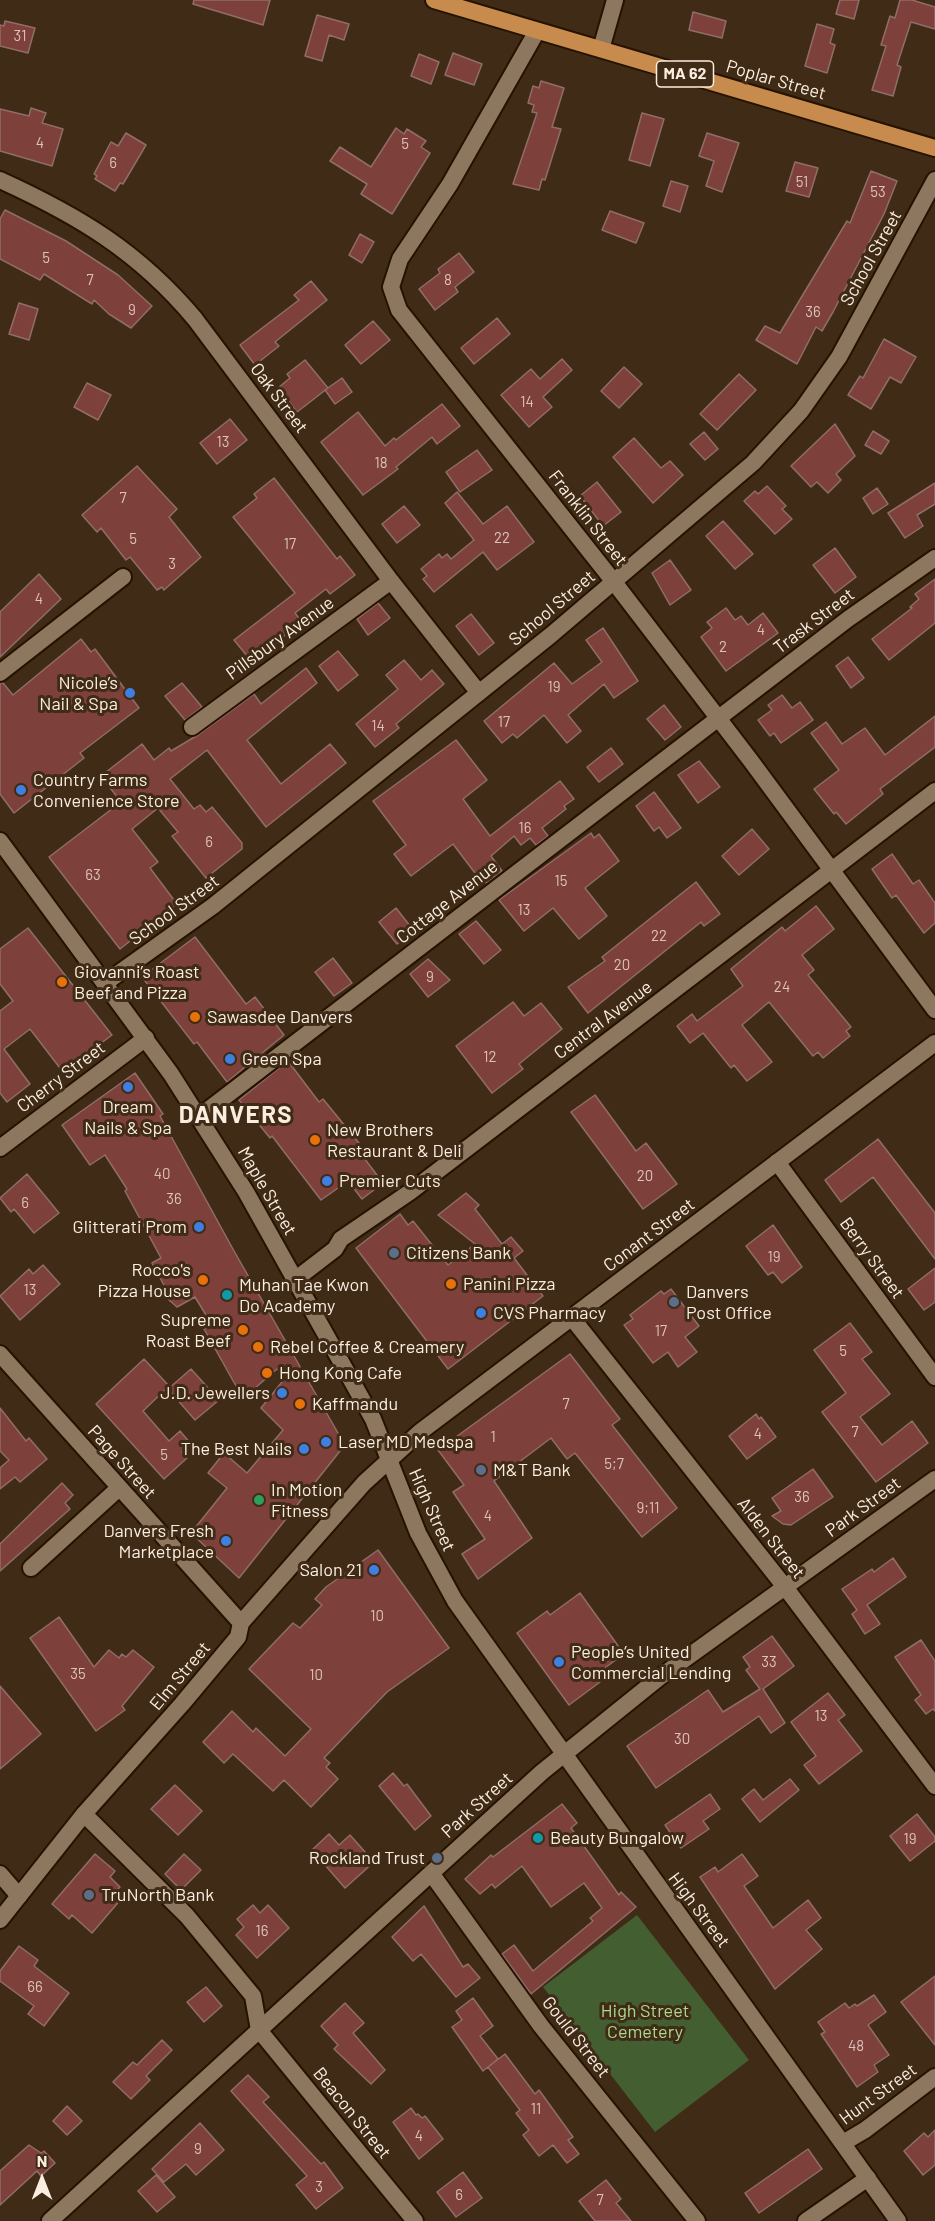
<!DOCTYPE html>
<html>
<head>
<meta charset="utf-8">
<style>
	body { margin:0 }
	#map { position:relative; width:935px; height:2221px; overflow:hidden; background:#3f2b16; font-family:Barlow,sans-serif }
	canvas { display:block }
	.north { position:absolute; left:12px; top:2149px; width:60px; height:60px; -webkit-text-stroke:4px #3f2b16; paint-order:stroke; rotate:0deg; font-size:16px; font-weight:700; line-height:24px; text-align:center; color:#fbeee1 }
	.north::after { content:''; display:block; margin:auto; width:21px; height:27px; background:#fbeee1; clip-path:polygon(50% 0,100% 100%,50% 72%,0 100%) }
</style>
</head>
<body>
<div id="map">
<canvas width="935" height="2221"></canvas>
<div class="north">N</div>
</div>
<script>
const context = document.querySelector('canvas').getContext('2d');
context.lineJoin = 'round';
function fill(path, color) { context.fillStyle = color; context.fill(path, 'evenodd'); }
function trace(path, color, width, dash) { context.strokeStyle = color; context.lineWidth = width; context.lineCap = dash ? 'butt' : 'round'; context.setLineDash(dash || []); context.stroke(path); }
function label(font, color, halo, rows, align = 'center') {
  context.font = font + ' Barlow,sans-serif'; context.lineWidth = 6; context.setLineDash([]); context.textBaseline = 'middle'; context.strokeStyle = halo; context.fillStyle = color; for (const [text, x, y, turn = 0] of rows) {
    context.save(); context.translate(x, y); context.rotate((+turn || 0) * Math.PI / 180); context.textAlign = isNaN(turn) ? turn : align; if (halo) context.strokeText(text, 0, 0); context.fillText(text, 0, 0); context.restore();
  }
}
const green = new Path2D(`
	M637,1915L749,2060L655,2132L543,1987Z`);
const building = new Path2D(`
	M194,0H270L263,25L193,4Z
	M840,0H859L854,19L836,14Z
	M900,0H912L935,7V29L911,22L897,65L901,67L893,96L872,90L886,46L881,45L890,16L895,18Z
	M693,12L726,21L722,38L689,30Z
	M317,15L349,24L344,40L329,35L322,61L305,56Z
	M5,21L35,28L28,53L0,46V25L4,26Z
	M817,24L834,29L830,43L835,45L827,73L805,66Z
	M453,53L482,64L474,85L445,75Z
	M419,54L439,62L431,84L411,76Z
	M541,81L564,88L552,127L561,129L545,180L542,179L539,190L513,184L537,113L532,112L534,105L528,103L533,86L539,88Z
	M31,108L46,113L42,123L63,129L52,166L0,151V109L29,116Z
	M642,113L664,119L650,166L629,160Z
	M396,128L404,134L407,129L426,141L421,147L430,153L392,214L361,194L367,184L330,161L340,147L371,167Z
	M126,133L146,145L123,184L120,183L115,191L95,179L97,176L94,174L111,142L118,146Z
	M707,133L739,143L722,192L706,186L714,161L699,156Z
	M795,162L818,168L809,197L786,191Z
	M871,171L897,181L884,214L833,312L822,331L816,327L797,364L756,340L765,326L780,333L847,221L850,223Z
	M671,181L688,186L680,212L663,206Z
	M5,210L66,241L118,275L152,306L131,328L109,314L94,300L92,304L44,274L40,280L0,259V219Z
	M610,211L644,223L636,243L602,230Z
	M360,234L374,242L362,263L349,255Z
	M459,253L474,272L455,287L458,292L435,310L419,289L440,273L438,269Z
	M311,281L327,300L275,342L279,346L255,365L240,345L299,300L294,295Z
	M19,303L38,309L29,340L9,334Z
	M497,318L510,334L474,364L461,348Z
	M373,321L390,340L361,364L345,345Z
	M884,339L916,357L901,383L890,377L871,409L848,395L860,376L863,378Z
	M562,359L572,370L543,397L552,407L529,427L501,395L531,369L540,379Z
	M305,360L328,388L297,412L278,388L290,378L287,374Z
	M624,367L642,384L619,408L601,391Z
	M739,374L756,390L717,430L700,414Z
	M342,378L352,392L335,404L325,390Z
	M87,383L111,395L98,420L74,407Z
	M442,404L460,426L437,444L432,437L396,467L398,469L363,495L321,442L358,412L385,446L394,438L396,440Z
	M230,419L247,440L217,464L200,443Z
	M835,424L855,456L836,474L841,480L828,493L817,482L811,487L791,466Z
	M873,431L889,441L881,454L865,445Z
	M704,432L718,449L705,460L690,444Z
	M634,438L661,468L670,461L683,475L653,503L613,457Z
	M477,450L492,470L460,492L446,472Z
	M137,466L177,509L169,517L201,557L164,590L162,587L157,590L130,557L126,560L101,528L97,532L82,515Z
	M274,478L337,559L340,556L355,575L330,594L326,589L295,613L302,622L252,662L234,640L295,593L233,517L257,498L254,494Z
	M597,482L621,512L603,526L580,496Z
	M935,483V504L917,515L923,526L905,538L888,513Z
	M767,486L786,506L782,509L792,519L775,534L744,501L755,491L758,494Z
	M877,488L888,504L873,514L863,498Z
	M457,492L483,524L507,506L534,542L497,570L483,552L434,592L423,579L427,576L421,569L439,554L442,558L447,554L451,559L474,540L445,503Z
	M404,506L420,525L397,543L382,524Z
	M723,521L753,554L735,569L706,536Z
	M835,548L856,577L835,593L813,565Z
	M670,560L691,590L670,605L652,573Z
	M39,574L61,599L0,657V612Z
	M935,579V623L889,660L872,639L912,608L910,607L919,599L915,594Z
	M378,603L390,618L368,635L357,619Z
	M726,608L735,620L741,616L748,625L763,613L778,633L726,671L701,637L712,628L707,622Z
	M471,614L494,643L479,655L456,626Z
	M603,628L638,681L614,698L604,684L568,715L581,731L567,743L544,715L517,738L513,734L502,743L484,721L554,663L572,684L602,662L586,640Z
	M81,639L91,652L95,649L139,708L80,753L84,758L14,813L0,794V683H3L13,695Z
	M338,651L358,675L338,691L319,666Z
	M848,657L864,678L851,688L836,666Z
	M404,660L421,680L432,670L444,684L396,724L399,728L375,747L356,724L398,689L386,675Z
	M306,668L317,683L247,740L281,784L330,744L346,763L266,827L207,750L170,779L194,809L200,805L206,812L212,807L242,843V849L206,878L172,836L178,832L158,808L132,829L158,862L150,868L177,904L120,949L49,857L121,802L101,776L142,744L154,760L169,748L171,751L198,735L254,694L261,704Z
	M182,683L202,707L185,720L165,696Z
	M782,695L792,708L800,702L813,720L781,743L774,733L770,736L758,720L772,710L768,705Z
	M664,705L681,727L665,740L647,719Z
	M935,716V747L880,789L883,794L846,824L836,812L834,814L814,789L839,770L811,733L826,722L842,744L865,728L885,755Z
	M456,740L487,780L463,799L490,836L560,781L574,799L564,806L566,809L542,828L548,836L536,845L530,838L521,845L514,836L491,856L502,871L486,883L483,879L481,881L453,844L411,876L394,854L406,845L373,801Z
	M611,748L623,764L599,782L587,767Z
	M699,761L720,787L698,803L678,775Z
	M654,792L681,828L667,838L659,827L654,831L636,806Z
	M752,829L769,849L739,875L722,856Z
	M591,833L594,838L599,834L619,861L585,888L607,916L579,939L553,908L524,931L499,900Z
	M892,854L913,884L919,880L935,903V923L924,933L896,895L892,898L872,869Z
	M696,882L720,914L704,926L701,922L588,1013L568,987L605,961L602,957Z
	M816,906L834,929L802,955L814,970L808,975L851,1027L846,1031L850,1036L823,1058L818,1052L813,1056L769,1002L742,1025L772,1062L747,1081L734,1065L731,1068L703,1033L690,1043L677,1026L692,1014L697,1021L743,986L731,969L782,927L785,931Z
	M396,908L414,931L397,944L379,922Z
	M476,921L501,950L484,964L459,934Z
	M28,928L112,1035L63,1072L30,1029L4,1049L30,1084L7,1102L0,1093V1011L13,1001L0,984V949Z
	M195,937L246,1004L255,997L284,1035L227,1082L197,1042L194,1044L142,977Z
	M333,958L352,983L334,996L315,972Z
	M428,959L450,980L428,997L410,974Z
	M513,1002L524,1016L541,1003L562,1029L519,1064L523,1069L492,1093L456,1046Z
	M288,1061L319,1102L323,1099L359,1143L355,1146L383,1183L362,1199L348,1181L321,1200L272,1136L270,1138L239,1100Z
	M135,1073L163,1114L160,1116L234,1251L342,1440L340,1451L239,1578L191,1533L227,1488L208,1473L224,1453L247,1473L283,1430L261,1408L286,1377L277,1369L247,1395L236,1386L204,1329L212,1325L195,1297L177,1307L160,1292L166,1289L152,1263L161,1258L125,1191L127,1189L105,1155L90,1165L62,1125Z
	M595,1095L636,1151L646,1143L677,1184L643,1209L571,1112Z
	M878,1139L935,1213V1259L873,1177L841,1202L825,1180Z
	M27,1174L59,1213L34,1233L14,1209L11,1212L0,1198Z
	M466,1193L479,1205L475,1209L502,1244L511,1237L523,1251L514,1258L543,1296L448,1369L356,1248L400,1214L408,1225L413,1221L448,1265L475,1244L438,1215Z
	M773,1225L802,1267L782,1283L773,1272L768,1275L746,1246Z
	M43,1265L60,1284L20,1320L0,1296L29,1269L33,1274Z
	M935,1268V1302L924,1310L908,1289Z
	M671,1289L699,1326L685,1337L697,1352L678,1367L668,1352L653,1363L624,1325L633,1319L630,1315L661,1291L664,1294Z
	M850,1323L872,1352L862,1359L890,1394L860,1417L882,1445L912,1421L928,1443L876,1482L822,1412L846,1393L814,1350Z
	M570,1354L620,1419L612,1425L677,1508L642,1537L575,1453L567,1459L551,1438L494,1481L532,1538L478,1579L462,1554L485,1539L453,1492L464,1485L438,1450Z
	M144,1359L169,1386L143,1411L169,1441L180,1431L191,1444L182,1452L187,1458L164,1479L96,1404Z
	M191,1369L219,1400L195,1420L168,1389Z
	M0,1408L26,1441L29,1438L47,1459L20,1482L15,1477L0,1489V1468L9,1460L0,1451Z
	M756,1414L759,1419L761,1417L776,1437L747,1459L729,1436Z
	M813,1469L833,1497L791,1525L783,1524L772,1516L781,1511L772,1498Z
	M62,1483L73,1495L65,1503L70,1509L0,1571V1544Z
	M378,1550L449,1648L387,1692L324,1758L330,1763L326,1767L338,1779L311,1807L284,1780L273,1791L233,1754L224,1763L203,1742L232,1711L253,1732L256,1728L285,1756L311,1729L249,1669L293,1623L300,1628L322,1605L315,1599L326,1587Z
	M893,1558L906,1577L867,1605L880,1624L865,1634L852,1614L857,1610L842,1589L872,1569L874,1572Z
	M580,1593L624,1654L595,1675L600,1682L569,1705L517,1633L547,1611L550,1615Z
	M59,1617L94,1667L109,1650L119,1658L122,1654L126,1657L133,1650L154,1667L122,1706L125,1710L96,1731L30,1638Z
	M772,1636L794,1666L763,1689L785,1723L771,1733L759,1716L656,1788L627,1746L708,1690L723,1712L760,1689L746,1670L750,1667L743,1657Z
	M921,1640L935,1661V1711L933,1709L926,1714L915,1700L921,1695L895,1657Z
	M0,1686L41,1734L0,1769Z
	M828,1693L845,1715L838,1720L862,1751L819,1784L804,1765L816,1756L791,1722Z
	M393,1773L404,1786L407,1784L431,1816L415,1830L379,1786Z
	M790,1779L799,1790L760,1822L742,1799L754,1789L763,1800Z
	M175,1785L202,1811L178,1835L151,1809Z
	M710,1794L720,1809L703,1821L709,1829L681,1848L665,1825Z
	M562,1804L577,1823L571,1828L619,1895L621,1892L636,1907L531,1994L502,1954L514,1945L533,1971L593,1921L590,1918L602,1908L584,1883L551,1907L522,1866L495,1888L492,1884L480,1894L465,1879L491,1855L493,1857Z
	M917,1814L935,1837V1841L910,1861L890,1836Z
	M329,1834L339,1845L350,1835L374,1862L345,1888L312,1850Z
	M95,1854L115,1871L110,1877L120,1887L115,1892L122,1898L92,1933L72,1915L69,1919L52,1904Z
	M184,1854L201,1870L181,1890L165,1874Z
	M742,1854L758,1876L744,1886L773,1928L808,1900L821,1918L806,1930L822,1949L775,1989L700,1877L715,1867L718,1872Z
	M253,1905L260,1913L268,1905L289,1928L257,1958L236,1935L244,1927L237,1919Z
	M424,1906L463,1967L468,1964L480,1978L456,1997L421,1954L413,1961L392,1937Z
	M19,1946L38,1960L34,1966L69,1993L44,2026L28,2014L34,2006L0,1981V1971Z
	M935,1976V2045L901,2002Z
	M206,1987L222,2006L204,2022L187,2002Z
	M874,1995L886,2012L868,2025L889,2055L874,2065L878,2072L857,2087L821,2034L825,2032L818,2022L845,2003L849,2008L855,2004L857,2006Z
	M473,1998L493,2026L480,2036L498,2059L483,2071L452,2027L462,2020L456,2011Z
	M345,2003L364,2023L353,2033L385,2070L371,2084L334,2049L338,2045L321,2026Z
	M162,2040L172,2050L146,2076L150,2080L131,2099L113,2082L133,2062L137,2065Z
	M505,2054L535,2094L539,2090L573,2137L568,2140L579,2154L567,2163L553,2145L539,2156L523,2135L529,2130L516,2113L520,2110L488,2067Z
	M248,2075L269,2097L263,2102L321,2164L324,2162L343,2188L316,2209L296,2185L307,2176L231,2091Z
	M67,2106L82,2121L67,2135L53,2121Z
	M411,2108L416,2115L418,2114L422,2118L425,2116L443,2139L419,2159L393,2122Z
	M200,2123L224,2150L196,2175L186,2164L164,2182L152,2169Z
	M935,2130V2165L923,2175L904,2151L924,2133L928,2137Z
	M29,2145L41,2153L44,2151L55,2163L41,2176L37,2171L0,2205V2171Z
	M808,2149L822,2169L759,2213L745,2193Z
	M463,2172L482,2198L456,2217L437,2192Z
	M156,2175L175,2197L157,2212L138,2191Z
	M606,2180L621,2199L616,2203L631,2221H595L579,2201Z`);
const minor = new Path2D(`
	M0,180C79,216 139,252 195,319L391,581L479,693
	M0,673L123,577
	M192,727L391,581
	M105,983L213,906L551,635L753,463L801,411L839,357L935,180
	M200,1116L733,707L848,619L935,558
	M0,1148L146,1038
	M777,1162L935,1377
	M296,1279L335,1249L341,1239L410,1192L935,791
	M572,1318L785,1587L935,1786
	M0,1354L241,1623
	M31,1568L119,1488
	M84,1814L187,1916L253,1996L259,2030L415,2221
	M431,1873L541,2026L697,2221
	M0,1874L19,1896
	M843,2143L865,2130L935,2077
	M50,2221L542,1772L660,1677L935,1479
	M806,2221L868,2178`);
const tertiary = new Path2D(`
	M537,31L450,184L400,259L391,287L399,310L614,582L751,761L935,1010
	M601,49L615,0`);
const secondary = new Path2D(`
	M0,841L171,1074L246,1192L373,1419L418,1533L455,1601L898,2221
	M0,1920L84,1814L182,1704L238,1637L241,1623L364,1483L420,1432L935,1043`);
const primary = new Path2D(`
	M434,0L935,148`);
const markers = [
	[130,693,6,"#3f7fe0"],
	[21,790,6,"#3f7fe0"],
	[62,982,6,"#e8710a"],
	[195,1017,6,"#e8710a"],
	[230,1059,6,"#3f7fe0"],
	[128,1087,6,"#3f7fe0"],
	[315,1140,6,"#e8710a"],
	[327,1181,6,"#3f7fe0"],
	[199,1227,6,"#3f7fe0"],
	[394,1253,6,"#5c6f8a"],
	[203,1280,6,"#e8710a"],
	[451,1284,6,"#e8710a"],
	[227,1295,6,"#0f9aa8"],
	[674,1302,6,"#5c6f8a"],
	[481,1313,6,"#3f7fe0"],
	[243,1330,6,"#e8710a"],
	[258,1347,6,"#e8710a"],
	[267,1373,6,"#e8710a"],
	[282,1393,6,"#3f7fe0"],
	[300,1404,6,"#e8710a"],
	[326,1442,6,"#3f7fe0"],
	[304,1449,6,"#3f7fe0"],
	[481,1470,6,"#5c6f8a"],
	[259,1500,6,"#2e9e5b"],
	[226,1541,6,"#3f7fe0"],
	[374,1570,6,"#3f7fe0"],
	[559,1662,6,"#3f7fe0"],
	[538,1838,6,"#0f9aa8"],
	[437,1858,6,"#5c6f8a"],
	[89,1895,6,"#5c6f8a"]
];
const numberNames = [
	["31",20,36],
	["4",40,143],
	["5",405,144],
	["6",113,163],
	["51",802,182],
	["53",878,192],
	["5",46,258],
	["7",90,280],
	["8",448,280],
	["9",132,310],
	["36",813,312],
	["14",527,402],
	["13",223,442],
	["18",381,463],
	["7",123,498],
	["22",502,538],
	["5",133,539],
	["17",290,544],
	["3",172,564],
	["4",39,599],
	["4",761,630],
	["2",723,647],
	["19",554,687],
	["17",504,722],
	["14",378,726],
	["16",525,828],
	["6",209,842],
	["63",93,875],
	["15",561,881],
	["13",524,910],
	["22",659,936],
	["20",622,965],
	["9",430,977],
	["24",782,987],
	["12",490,1057],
	["40",162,1174],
	["20",645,1176],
	["36",174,1199],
	["6",25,1203],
	["19",774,1257],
	["13",30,1290],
	["17",661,1331],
	["5",843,1351],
	["7",566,1404],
	["7",855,1432],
	["4",758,1434],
	["1",493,1437],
	["5",164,1455],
	["5;7",614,1464],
	["36",802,1497],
	["9;11",648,1508],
	["4",488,1516],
	["10",377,1616],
	["33",769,1662],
	["35",78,1674],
	["10",316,1675],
	["13",821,1716],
	["30",682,1739],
	["19",910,1839],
	["16",262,1931],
	["66",35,1987],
	["48",856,2046],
	["11",536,2109],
	["4",419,2136],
	["9",198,2149],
	["3",319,2187],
	["6",459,2195],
	["7",600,2200]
];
const shields = [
	[685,74,57]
];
const shieldNames = [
	["MA 62",685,74]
];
const streetNames = [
	["Poplar Street",776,80,16],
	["School Street",871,258,-61],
	["Oak Street",279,398,53],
	["Franklin Street",588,518,52],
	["School Street",552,608,-40],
	["Trask Street",814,621,-37],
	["Pillsbury Avenue",280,638,-36],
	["Cottage Avenue",447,902,-38],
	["School Street",174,910,-36],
	["Central Avenue",603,1020,-37],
	["Cherry Street",61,1077,-37],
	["Maple Street",267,1191,60],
	["Conant Street",649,1235,-37],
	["Berry Street",872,1258,54],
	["Page Street",122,1462,48],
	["Park Street",863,1507,-36],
	["High Street",432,1510,66],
	["Alden Street",771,1538,52],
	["Elm Street",180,1676,-50],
	["Park Street",477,1805,-42],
	["High Street",699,1910,53],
	["Gould Street",576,2037,52],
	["Hunt Street",878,2094,-36],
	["Beacon Street",352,2113,51]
];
const poiNames = [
	["Nicole’s",118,683,"right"],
	["Nail & Spa",118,704,"right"],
	["Country Farms",33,780],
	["Convenience Store",33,801],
	["Giovanni’s Roast",74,972],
	["Beef and Pizza",74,993],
	["Sawasdee Danvers",207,1017],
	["Green Spa",242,1059],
	["Dream",128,1107,"center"],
	["Nails & Spa",128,1128,"center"],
	["New Brothers",327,1130],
	["Restaurant & Deli",327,1151],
	["Premier Cuts",339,1181],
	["Glitterati Prom",187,1227,"right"],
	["Citizens Bank",406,1253],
	["Rocco's",191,1270,"right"],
	["Pizza House",191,1291,"right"],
	["Panini Pizza",463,1284],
	["Muhan Tae Kwon",239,1285],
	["Do Academy",239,1306],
	["Danvers",686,1292],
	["Post Office",686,1313],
	["CVS Pharmacy",493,1313],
	["Supreme",231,1320,"right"],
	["Roast Beef",231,1341,"right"],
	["Rebel Coffee & Creamery",270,1347],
	["Hong Kong Cafe",279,1373],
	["J.D. Jewellers",270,1393,"right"],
	["Kaffmandu",312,1404],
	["Laser MD Medspa",338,1442],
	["The Best Nails",292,1449,"right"],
	["M&T Bank",493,1470],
	["In Motion",271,1490],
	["Fitness",271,1511],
	["Danvers Fresh",214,1531,"right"],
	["Marketplace",214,1552,"right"],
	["Salon 21",362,1570,"right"],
	["People’s United",571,1652],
	["Commercial Lending",571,1673],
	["Beauty Bungalow",550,1838],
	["Rockland Trust",425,1858,"right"],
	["TruNorth Bank",101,1895]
];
const parkNames = [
	["High Street",645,2011],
	["Cemetery",645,2032]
];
const districtNames = [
	["DANVERS",236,1115]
];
fill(green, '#435e31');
fill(building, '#7d403b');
trace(building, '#906d69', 1.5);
trace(minor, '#251300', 20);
trace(tertiary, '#251300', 20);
trace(secondary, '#251300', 20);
trace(primary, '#251300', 20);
trace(minor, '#8e775f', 16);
trace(tertiary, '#8e775f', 16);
trace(secondary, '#8e775f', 16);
trace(primary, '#c78b4d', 16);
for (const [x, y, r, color] of markers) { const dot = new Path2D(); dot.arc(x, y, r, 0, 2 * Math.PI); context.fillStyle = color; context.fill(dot); trace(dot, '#3f2b16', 2); }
label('15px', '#dcc2b8', null, numberNames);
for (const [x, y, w] of shields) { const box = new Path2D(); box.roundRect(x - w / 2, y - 13, w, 26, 4.5); context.fillStyle = '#3f2b16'; context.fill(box); trace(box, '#fbeee1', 1.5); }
label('bold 16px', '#fbeee1', null, shieldNames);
label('18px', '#fbeee1', '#3f2b16', streetNames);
label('18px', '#fbeee1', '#3f2b16', poiNames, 'left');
label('18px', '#abda8d', '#3f2b16', parkNames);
context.letterSpacing = '1.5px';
label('bold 24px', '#fbeee1', '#3f2b16', districtNames);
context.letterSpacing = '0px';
</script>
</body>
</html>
